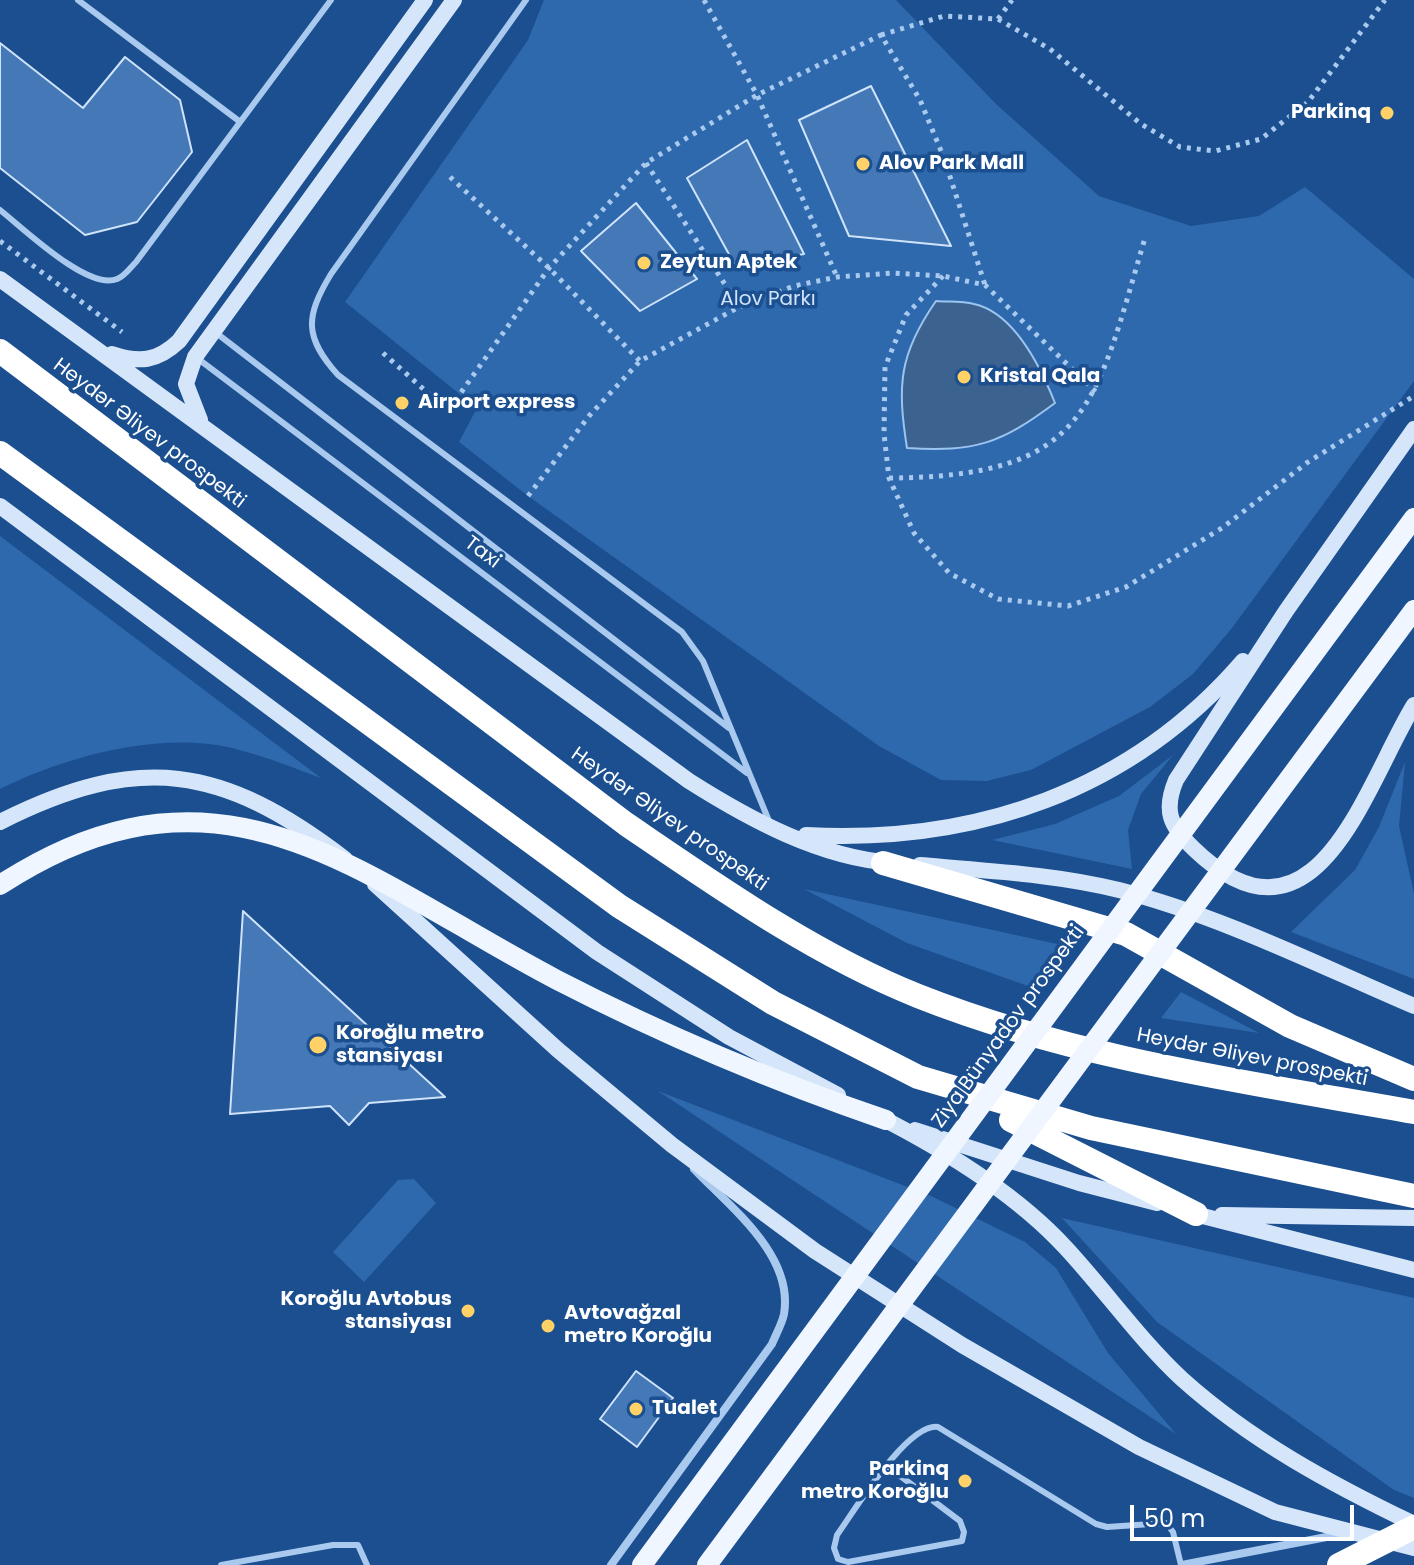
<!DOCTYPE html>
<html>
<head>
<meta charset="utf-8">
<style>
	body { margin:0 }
	#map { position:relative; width:1414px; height:1565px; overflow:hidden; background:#1b4f8f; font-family:Poppins,sans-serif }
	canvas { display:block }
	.scale { position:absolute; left:1130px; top:1505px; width:224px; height:36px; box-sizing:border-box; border:4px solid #fff; border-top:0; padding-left:10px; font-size:24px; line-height:28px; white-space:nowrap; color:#fff; -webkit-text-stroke:6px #1b4f8f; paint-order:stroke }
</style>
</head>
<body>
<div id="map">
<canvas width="1414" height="1565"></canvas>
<div class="scale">50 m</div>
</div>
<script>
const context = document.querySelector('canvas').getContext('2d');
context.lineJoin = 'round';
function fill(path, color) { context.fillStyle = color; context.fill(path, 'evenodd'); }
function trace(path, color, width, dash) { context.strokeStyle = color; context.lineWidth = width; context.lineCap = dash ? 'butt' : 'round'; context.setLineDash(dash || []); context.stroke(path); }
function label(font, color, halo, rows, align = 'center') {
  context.font = font + ' Poppins,sans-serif'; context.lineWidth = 7; context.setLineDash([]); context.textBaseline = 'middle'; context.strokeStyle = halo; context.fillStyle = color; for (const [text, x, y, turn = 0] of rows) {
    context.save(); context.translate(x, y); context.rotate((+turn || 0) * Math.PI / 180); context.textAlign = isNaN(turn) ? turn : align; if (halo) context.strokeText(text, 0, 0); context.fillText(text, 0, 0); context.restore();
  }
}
const green = new Path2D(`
	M544,0H896L996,104L1099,196L1191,226L1259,216L1305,187L1414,279V381L1232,628L1193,674L1150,707L1031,770L987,781L941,780L879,746L528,496L459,442L477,408L345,302L528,40Z
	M0,536L321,778C294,768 267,757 239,750C165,729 67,756 0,789Z
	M1173,755L1141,794L1128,830L1132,869L992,840L1055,824L1119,796Z
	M1405,762L1399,826L1414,894V979L1291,932L1355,870L1379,827Z
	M804,889L1071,947L1039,990L907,943Z
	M1181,992L1259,1033L1161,1018Z
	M658,1091L931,1196L1025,1242L1056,1268L1108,1353L1176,1434Z
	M414,1179L436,1203L364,1282L333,1252L398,1180Z
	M1062,1218L1414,1298V1498L1394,1490L1157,1322Z`);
const water = new Path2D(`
	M936,301C948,302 962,301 974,304C1015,313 1041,368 1055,403C1000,444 976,452 907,448C897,385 899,354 936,301Z`);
const building = new Path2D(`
	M0,43L83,108L125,57L180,100L192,152L137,222L85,235L0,168Z
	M871,86L951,246L849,236L799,120Z
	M747,140L804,254L736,267L687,178Z
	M636,203L697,279L640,311L581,251Z
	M243,911L445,1097L369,1103L349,1125L330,1106L230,1114Z
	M636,1371L673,1398L637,1447L600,1419Z`);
const path = new Path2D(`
	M704,0L757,95L837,277
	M998,19L1012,0
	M881,35L944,16L998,19L1050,49L1141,124L1180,147L1215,151L1261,139L1308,102L1385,0
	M646,163L739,306
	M450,177L549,268L640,361
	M0,241L122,332
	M943,276L906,315L885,367L884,434L889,478L914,533L949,573L998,599L1068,606L1126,587L1222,528L1308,462L1414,396
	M383,353L448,411L549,268L646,163L757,95L881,35L920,100L944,158L985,285
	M889,478C1089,477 1095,407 1145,238
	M528,496L589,416L640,361L739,307L794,286L837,277L893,273L943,276L985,285L1096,392`);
const lane = new Path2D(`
	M78,0L239,121
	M526,0L331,274C305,317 304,337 338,375L682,632L703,661L769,821
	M0,210C23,228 88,291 117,279C124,277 131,267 136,262L331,0
	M215,332L729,728
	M197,358L747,773
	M887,1466L960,1521L964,1532L962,1541L848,1562L838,1559L834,1548L837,1535C855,1510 907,1423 938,1427L1096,1524L1107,1527L1166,1523L1173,1532L1181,1565
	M221,1565L333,1545H358L367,1565`);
const street = new Path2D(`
	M611,1565L772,1344C776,1334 782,1324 784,1314C794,1255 730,1207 694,1169
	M1182,1565L1342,1534`);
const secondary = new Path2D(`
	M0,279L689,781C749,819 820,858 893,863
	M112,354C139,363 157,362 179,341L425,0
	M200,420L186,384L195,357L454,0
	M1414,429L1286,611L1176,780C1163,811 1170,826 1194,849C1316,966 1365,785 1414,705
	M0,506L597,952L729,1037L838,1095
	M0,822C139,752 222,765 345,859
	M806,835C976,844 1131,791 1243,661
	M920,865C987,871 1054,874 1119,890C1221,916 1318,965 1414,1006
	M375,884L558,1050L672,1145L815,1251L962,1345L1139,1447L1275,1512L1414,1548
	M876,1115C943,1149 1014,1192 1065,1247C1105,1290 1139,1339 1182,1379C1251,1441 1331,1484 1414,1524
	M915,1130L1079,1183L1157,1203
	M1187,1212L1414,1270
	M1222,1215L1414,1218`);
const primary = new Path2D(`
	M0,885C222,740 362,878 557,980C664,1035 772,1081 886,1120`);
const highway = new Path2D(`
	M0,351L626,824C717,886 815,955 918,996C1077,1059 1247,1082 1414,1112
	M0,453L619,906L773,1003L918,1077L1091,1128L1414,1196
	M883,863L1126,934L1290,1026L1414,1079
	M1011,1120L1196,1214`);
const primaryBridge = new Path2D(`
	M642,1565L1414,518
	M707,1565L1414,610`);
const highwayBridge = new Path2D(`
	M1339,1565L1414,1527`);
const markers = [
	[1387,113,8,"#ffd166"],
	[863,164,8,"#ffd166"],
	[644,263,8,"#ffd166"],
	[964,377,8,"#ffd166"],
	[402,403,8,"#ffd166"],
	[318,1045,10,"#ffd166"],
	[468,1311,8,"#ffd166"],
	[548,1326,8,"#ffd166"],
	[636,1409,8,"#ffd166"],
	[965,1481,8,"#ffd166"]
];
const poiNames = [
	["Parkinq",1371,113,"right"],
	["Alov Park Mall",879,164],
	["Zeytun Aptek",660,263],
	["Kristal Qala",980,377],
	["Airport express",418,403],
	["Koroğlu metro",336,1034],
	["stansiyası",336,1057],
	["Koroğlu Avtobus",452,1300,"right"],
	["stansiyası",452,1323,"right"],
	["Avtovağzal",564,1314],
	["metro Koroğlu",564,1337],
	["Tualet",652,1409],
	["Parkinq",949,1470,"right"],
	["metro Koroğlu",949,1493,"right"]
];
const parkNames = [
	["Alov Parkı",768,300]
];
const streetNames = [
	["Heydər Əliyev prospekti",149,434,37],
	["Taxi",482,553,37],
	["Heydər Əliyev prospekti",669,820,35],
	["Ziya Bünyadov prospekti",1009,1027,-54],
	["Heydər Əliyev prospekti",1252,1058,11]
];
fill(green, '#2e69ad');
fill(water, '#3c6290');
trace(water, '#9cc4f0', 2);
fill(building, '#4478b7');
trace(building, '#cfe3fa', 2);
trace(path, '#a9c9ee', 5, [4, 6]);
trace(lane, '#a9c9ee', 6);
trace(street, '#a9c9ee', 8);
trace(secondary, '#d6e6fa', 16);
trace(primary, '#f0f6ff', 20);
trace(highway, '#fff', 24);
trace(primaryBridge, '#f0f6ff', 20);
trace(highwayBridge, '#fff', 24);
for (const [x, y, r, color] of markers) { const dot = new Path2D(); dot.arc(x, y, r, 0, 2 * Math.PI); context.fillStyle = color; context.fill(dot); trace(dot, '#1b4f8f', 3); }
label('bold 20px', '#fff', '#1b4f8f', poiNames, 'left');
label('20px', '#cfe3fa', '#1b4f8f', parkNames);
label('20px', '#fff', '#1b4f8f', streetNames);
</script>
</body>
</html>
